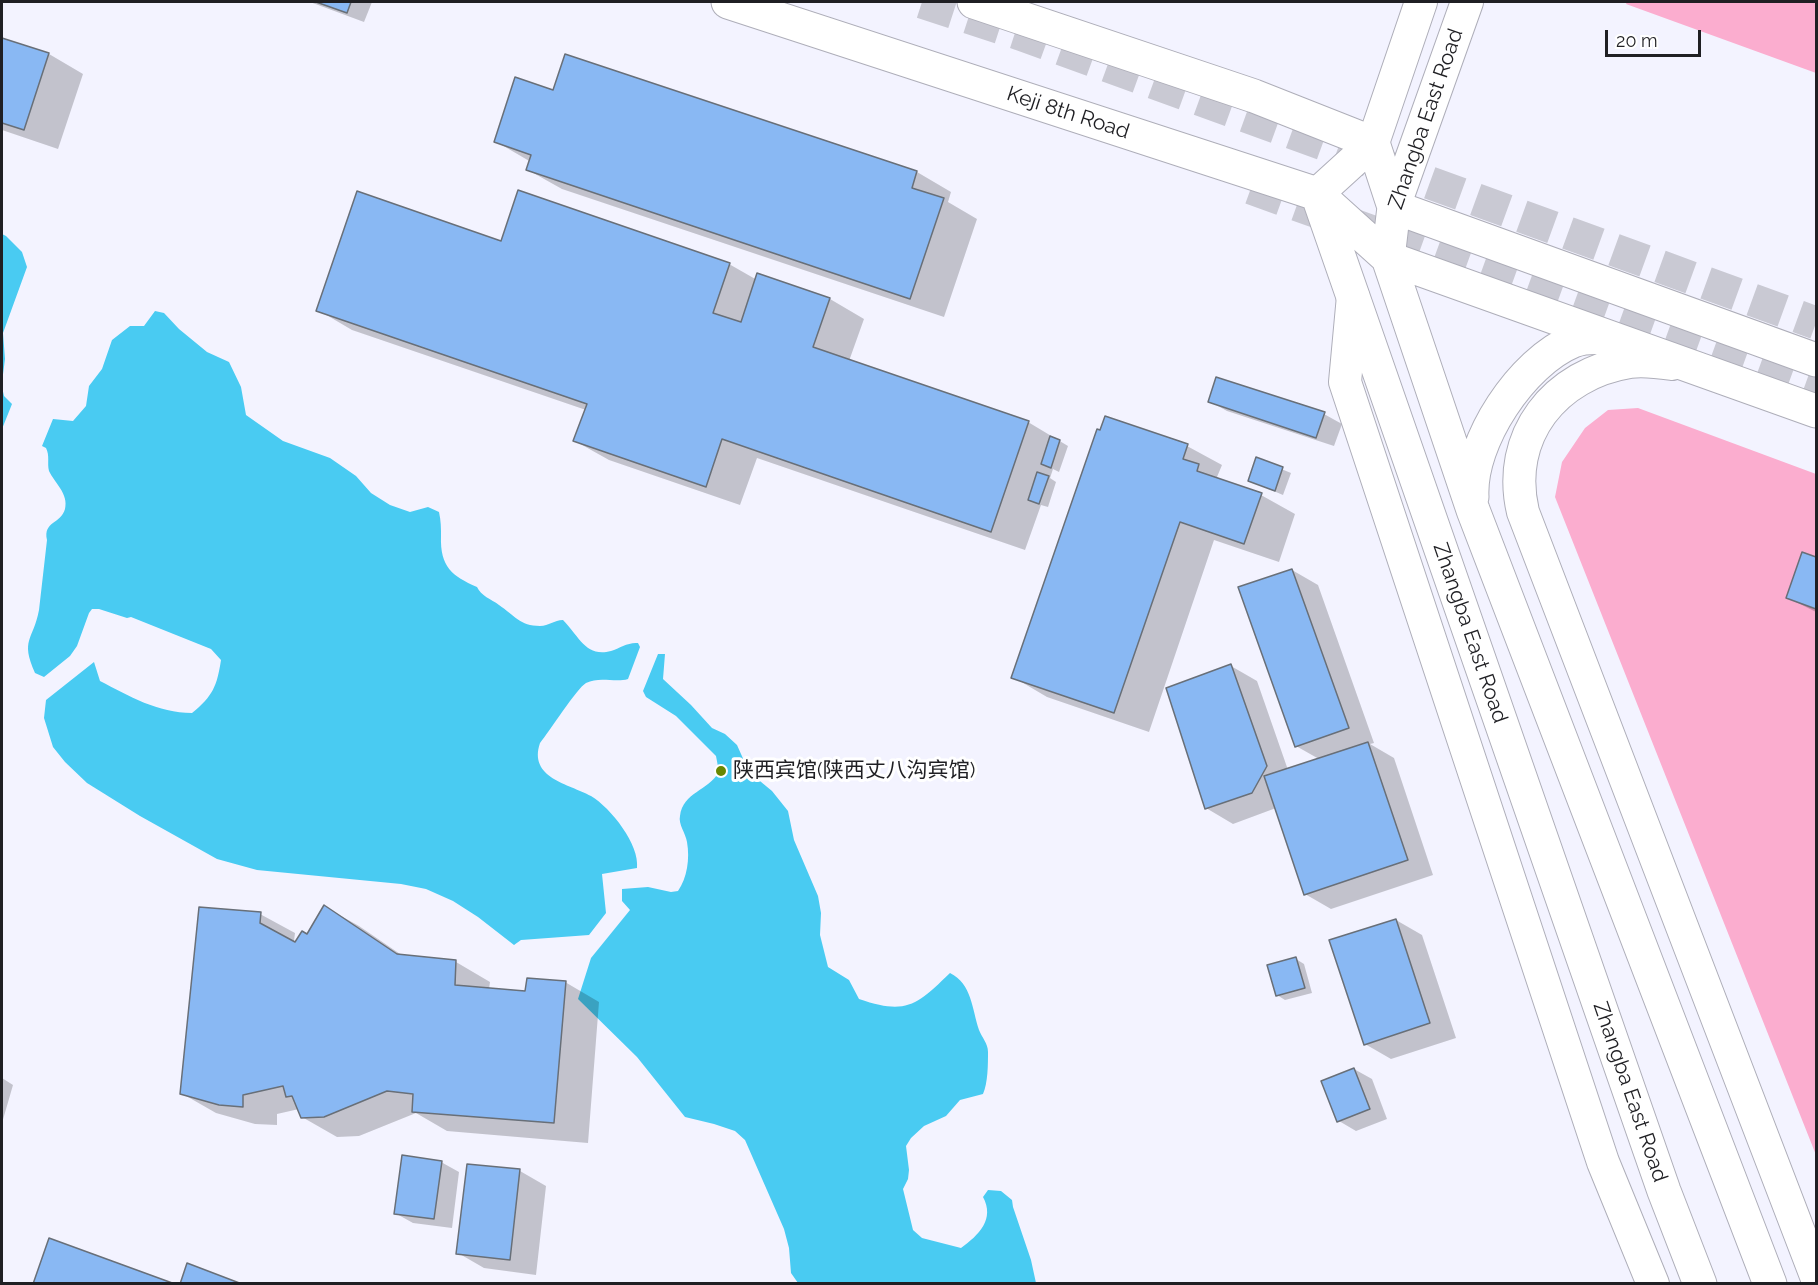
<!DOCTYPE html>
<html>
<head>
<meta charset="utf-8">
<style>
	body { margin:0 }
	#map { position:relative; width:1818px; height:1285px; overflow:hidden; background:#f3f3ff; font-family:Raleway,sans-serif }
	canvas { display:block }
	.frame { position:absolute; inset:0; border:3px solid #1f1f23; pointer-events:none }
	.scale { position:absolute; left:1605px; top:30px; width:96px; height:27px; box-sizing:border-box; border:3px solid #1f1f23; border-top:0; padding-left:8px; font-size:18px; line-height:21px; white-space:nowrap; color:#1f1f23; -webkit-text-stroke:4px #fff; paint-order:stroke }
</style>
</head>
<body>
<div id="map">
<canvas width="1818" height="1285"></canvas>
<div class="frame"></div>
<div class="scale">20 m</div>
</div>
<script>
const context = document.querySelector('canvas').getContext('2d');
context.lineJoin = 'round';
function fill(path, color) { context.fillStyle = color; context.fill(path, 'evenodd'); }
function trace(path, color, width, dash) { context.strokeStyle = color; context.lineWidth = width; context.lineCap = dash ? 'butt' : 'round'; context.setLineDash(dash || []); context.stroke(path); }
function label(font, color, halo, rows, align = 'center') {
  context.font = font + ' Raleway,"Noto Sans SC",sans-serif'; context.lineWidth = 6; context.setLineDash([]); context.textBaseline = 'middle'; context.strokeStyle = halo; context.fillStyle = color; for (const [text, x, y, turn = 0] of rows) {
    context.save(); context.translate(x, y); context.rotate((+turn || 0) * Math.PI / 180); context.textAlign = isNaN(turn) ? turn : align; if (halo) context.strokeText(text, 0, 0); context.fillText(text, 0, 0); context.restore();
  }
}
const green = new Path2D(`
	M1627,2H1816V73L1626,4Z
	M1638,408L1816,474V1155L1555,497L1562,462L1585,428L1608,410Z`);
const water = new Path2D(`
	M2,234L6,236L22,252L27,267L3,333L5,359L2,382Z
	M155,311L164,313L179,329L207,352L229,362L241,387L246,415L283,441L330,458L356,476L371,493L390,505L410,512L428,507L439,512C441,521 441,528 441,536C440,567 452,576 477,587C481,596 491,599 499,605C514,615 520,626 540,626C549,626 554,620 563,620C579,636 586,658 611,651C620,648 628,642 638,643L640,647L628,679C615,683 600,676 586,683C577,688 549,732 540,743C528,778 569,784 591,796C611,808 640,845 637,868L602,874L606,913L589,935L521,940L514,945L478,917L453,901L426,889L401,884L257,870L217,859L140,816L87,783L65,762L53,747L44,718L46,700L94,662L100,681C129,696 158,713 192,713C213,696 217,686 221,660L211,649L131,617L127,618L99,609H92L89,613L77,646L70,656L44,677L35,673C20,639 33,641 39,610L47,540C43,521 61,524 65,509C69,494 54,482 49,471C47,463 50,456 46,448L42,446L53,419L73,421L86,406L89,386L102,369L112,340L130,326H144Z
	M2,387L4,396L12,404L2,429Z
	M658,654H665L663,679L691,705L712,728L725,734L737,745L749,772L772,791L788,811L794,840L818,896L821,913L820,935L828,967L849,980L859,999C906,1015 916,1006 950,973C972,984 972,1009 979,1030C982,1038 988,1043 988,1052C988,1064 988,1083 983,1094L960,1100L946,1116L924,1126L911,1138L906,1146L909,1170L908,1179L903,1189L913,1230L922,1238L961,1248C979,1235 995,1219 983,1197L988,1190L1001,1191L1012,1200L1013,1207L1031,1260L1036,1283H798L791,1273L789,1248L784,1229L745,1140L735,1131L714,1124L685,1117L637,1057L578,999L591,958L630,910L622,901V889L648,887L671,892L678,891C687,878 690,859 687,842C686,834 678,824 680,816C683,792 708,791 719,772L716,756L676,716L646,697L643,691Z`);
const shadow = new Path2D(`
	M310,2H372L364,22Z
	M2,39L49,54L83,74L58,149L2,130Z
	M554,92L917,172L951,192L948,202L977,219L944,317L562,189L528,170L531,162L495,141Z
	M502,243L729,264L757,280L758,275L830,299L864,319L849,361L1028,422L1068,446L1059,472L1053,469L1050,478L1056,482L1048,507L1041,505L1025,550L757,458L740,505L609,460L575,441L586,410L352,330L318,310Z
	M1217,378L1324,414L1342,424L1334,446L1227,411L1209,401Z
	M1187,446L1222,465L1217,477L1231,485L1261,495L1295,514L1279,562L1214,540L1149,732L1047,697L1013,677Z
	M1257,459L1291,473L1283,495L1250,481Z
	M1803,554L1816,559V612L1788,598Z
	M1292,570L1318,585L1374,743L1370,744L1394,758L1433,875L1331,909L1305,894L1276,808L1233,824L1206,808L1231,666L1257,681L1288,770L1319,759L1296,746Z
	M325,907L359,926L403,956L456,962L490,982L489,989L527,992L565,982L599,1002L588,1143L447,1131L416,1113L359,1136L337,1137L302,1117L299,1109L277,1114V1125L255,1124L216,1113L181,1093L260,914L295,933L293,949L308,935Z
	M1396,920L1422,935L1456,1038L1391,1059L1365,1044Z
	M1296,959L1304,964L1312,993L1285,1000L1277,995Z
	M1354,1069L1372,1079L1387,1119L1356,1131L1339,1121Z
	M2,1078L13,1085L2,1123Z
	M441,1162L459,1172L452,1228L413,1223L395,1213Z
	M520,1171L546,1186L536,1275L484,1268L458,1253Z`);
const building = new Path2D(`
	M316,2H351L347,13Z
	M2,38L49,53L24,130L2,123Z
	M565,54L917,171L912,188L944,198L910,299L526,170L531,155L494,142L515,77L553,90Z
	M518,190L730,263L713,313L741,322L757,273L830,298L813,347L1029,421L991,532L722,439L706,487L573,441L587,404L316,311L357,191L501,241Z
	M1216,377L1325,412L1316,438L1208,402Z
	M1105,416L1188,444L1183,459L1199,464L1197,471L1262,493L1244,544L1180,522L1114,713L1011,678L1097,429L1100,430Z
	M1050,436L1060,440L1051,468L1041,464Z
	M1256,457L1283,467L1275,491L1248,481Z
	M1037,472L1049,476L1039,504L1028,500Z
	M1802,552L1816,557V609L1786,598Z
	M1292,569L1349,728L1295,747L1238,587Z
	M1231,664L1267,766L1252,793L1205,809L1166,688Z
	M1368,742L1408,860L1304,895L1264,776Z
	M324,905L397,954L456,960L455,985L525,991L527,978L566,981L554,1123L412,1112L413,1094L387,1091L324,1117L301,1118L292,1096L286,1097L283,1086L243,1095V1107L219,1105L180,1094L199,907L261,912L260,923L295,942L302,931L307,934Z
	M1396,919L1430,1023L1364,1045L1329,940Z
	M1296,957L1305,988L1276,996L1267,965Z
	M1354,1068L1370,1109L1337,1122L1321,1081Z
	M402,1155L442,1161L434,1219L394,1214Z
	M467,1164L520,1169L510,1260L456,1254Z
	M49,1238L175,1284H33Z
	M187,1263L242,1284H180Z`);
const highwayTunnel = new Path2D(`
	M922,2L1020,34L1816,323
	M1251,188L1816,392`);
const minor = new Path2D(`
	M1317,194L1373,143L1421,2
	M1394,207L1467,2
	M1353,296L1345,382L1603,1162L1653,1284
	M1672,364C1658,362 1644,360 1630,362C1555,374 1505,436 1523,512L1816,1276`);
const major = new Path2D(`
	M728,2L1317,194L1388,258L1816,411
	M974,2L1254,96L1373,143L1394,207L1388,258L1473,510L1770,1284
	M1318,196L1664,1191L1700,1284
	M1394,207L1816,360
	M1472,497C1469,441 1522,362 1573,341C1584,337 1594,337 1605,338`);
const markers = [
	[721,771,6,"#688700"]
];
const streetNames = [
	["Keji 8th Road",1068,113,18],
	["Zhangba East Road",1426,119,-71],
	["Zhangba East Road",1470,633,71],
	["Zhangba East Road",1630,1092,71]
];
const poiNames = [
	["陕西宾馆(陕西丈八沟宾馆)",733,771]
];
fill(green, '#fbadcf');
fill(water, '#49cbf2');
fill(shadow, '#0003');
fill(building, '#89b8f3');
trace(building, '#686f78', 1.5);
trace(highwayTunnel, '#c9c9d3', 33, [33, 16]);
trace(minor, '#aeaeb9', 34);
trace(major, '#aeaeb9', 35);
trace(minor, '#fff', 32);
trace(major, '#fff', 33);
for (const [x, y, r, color] of markers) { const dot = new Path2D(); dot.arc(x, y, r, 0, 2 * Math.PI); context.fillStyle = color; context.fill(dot); trace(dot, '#fff', 2); }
label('21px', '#1f1f23', '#fff', streetNames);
label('21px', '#1f1f23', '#fff', poiNames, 'left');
</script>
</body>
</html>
